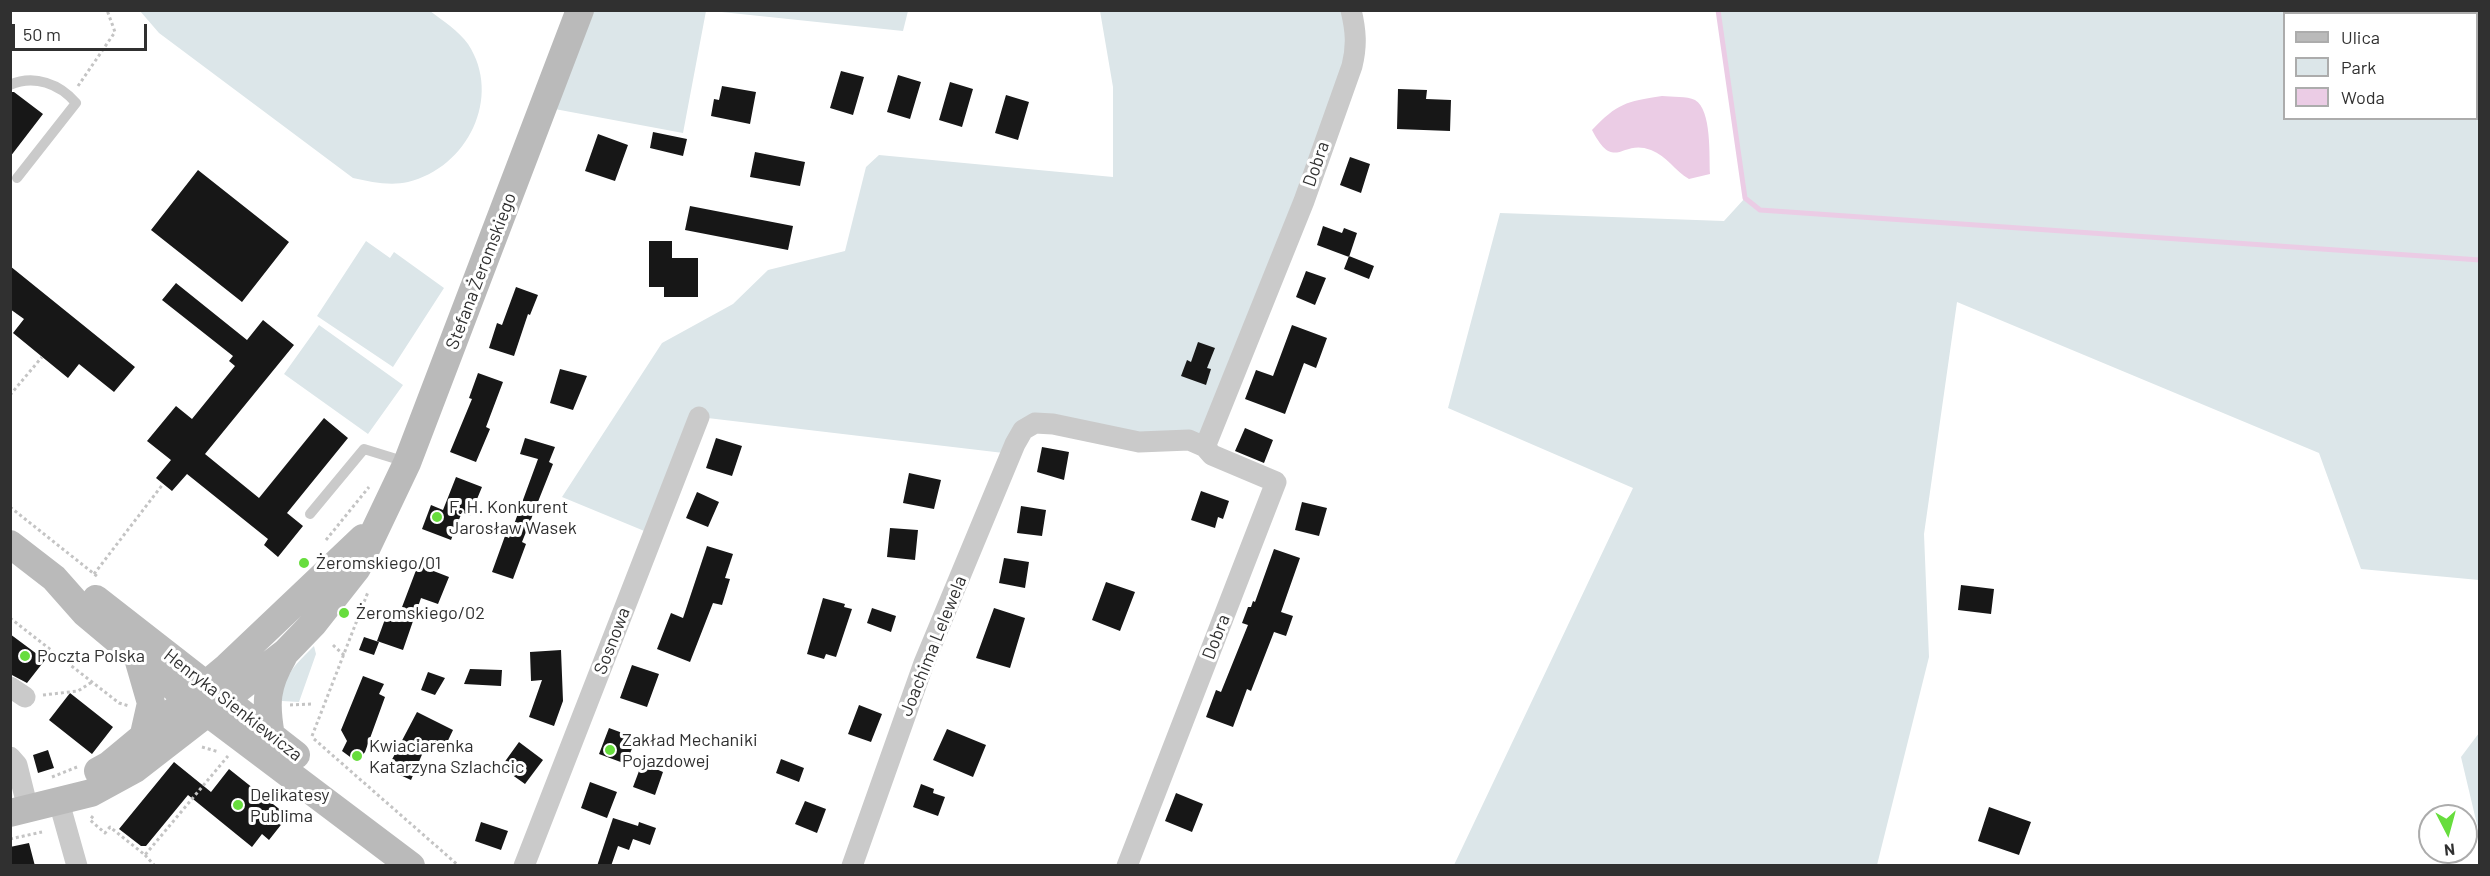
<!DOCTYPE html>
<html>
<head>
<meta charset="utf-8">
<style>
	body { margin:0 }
	#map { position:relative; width:2490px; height:876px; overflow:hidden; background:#fff; font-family:Barlow,sans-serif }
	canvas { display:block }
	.frame { position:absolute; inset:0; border:12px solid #303030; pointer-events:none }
	.legend { position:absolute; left:2283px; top:12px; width:195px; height:108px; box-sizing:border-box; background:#fff; border:2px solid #acacac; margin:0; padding:8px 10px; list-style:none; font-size:18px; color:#303030 }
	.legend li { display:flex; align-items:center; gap:12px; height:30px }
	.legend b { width:30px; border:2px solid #acacac }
	.north { position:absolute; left:2418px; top:804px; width:60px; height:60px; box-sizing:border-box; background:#fff; border:2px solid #acacac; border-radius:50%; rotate:174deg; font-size:16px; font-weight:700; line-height:24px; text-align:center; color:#303030 }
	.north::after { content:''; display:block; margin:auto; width:21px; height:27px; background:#67dd3d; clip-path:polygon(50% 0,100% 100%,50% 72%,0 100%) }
	.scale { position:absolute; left:12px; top:24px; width:135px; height:27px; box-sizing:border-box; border:3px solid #303030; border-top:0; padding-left:8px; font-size:18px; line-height:21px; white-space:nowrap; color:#303030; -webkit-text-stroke:4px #fff; paint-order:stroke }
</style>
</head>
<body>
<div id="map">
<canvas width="2490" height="876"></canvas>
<div class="frame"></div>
<ul class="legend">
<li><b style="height:8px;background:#bababa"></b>Ulica</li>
<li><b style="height:16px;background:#dce6e9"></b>Park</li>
<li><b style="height:16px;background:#ebcce5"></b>Woda</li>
</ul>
<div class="north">N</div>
<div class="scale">50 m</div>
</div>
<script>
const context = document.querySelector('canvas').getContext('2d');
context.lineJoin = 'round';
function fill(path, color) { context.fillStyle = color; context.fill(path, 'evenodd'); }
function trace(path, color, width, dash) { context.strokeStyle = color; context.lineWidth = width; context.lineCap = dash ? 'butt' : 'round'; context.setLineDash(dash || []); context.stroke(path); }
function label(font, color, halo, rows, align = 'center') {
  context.font = font + ' Barlow,sans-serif'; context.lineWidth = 6; context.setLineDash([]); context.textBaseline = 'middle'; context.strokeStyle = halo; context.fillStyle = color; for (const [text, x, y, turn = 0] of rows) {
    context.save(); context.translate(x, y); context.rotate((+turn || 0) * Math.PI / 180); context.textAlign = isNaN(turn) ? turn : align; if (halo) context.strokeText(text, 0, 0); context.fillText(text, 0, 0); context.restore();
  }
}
const green = new Path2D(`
	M140,11H430C442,20 459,31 468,44C503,97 467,168 408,182C390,186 371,182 353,178L159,33Z
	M580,11H706L683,133L544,107Z
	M712,11L908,10V11L903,31Z
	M1100,11H1351L1356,31L1205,447L1035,423L1012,454L699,417L654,535L562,497L662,343L733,304L768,270L845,251L866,167L879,155L1113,177V87Z
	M1718,11H2479V580L2361,569L2319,453L1957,302L1924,534L1929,657L1877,865H1454L1633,488L1448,408L1500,213L1724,221L1745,198ZM2284,14H2476V118H2284Z
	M366,241L390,258L394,252L444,288L393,367L317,316Z
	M319,325L403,385L368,434L284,374Z
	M314,646L316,654L299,702L282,701C281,677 298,662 314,646Z
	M2479,733V833L2461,757Z`);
const water = new Path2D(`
	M1662,96C1672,97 1687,96 1695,100C1712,110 1709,156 1710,174L1689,179C1675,171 1667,156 1651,150C1621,138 1615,174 1592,130C1618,103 1625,102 1662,96Z`);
const stream = new Path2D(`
	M1718,10L1745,198L1760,210L2480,260`);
const building = new Path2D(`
	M841,71L864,77L853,115L830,108Z
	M898,75L921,82L910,119L887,112Z
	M950,82L973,89L962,127L939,120Z
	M722,86L756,92L750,124L711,116L714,99L719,100Z
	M1398,89L1427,90L1426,99L1451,100L1450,131L1397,129Z
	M10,92H14L43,114L10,157Z
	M1006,95L1029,102L1018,140L995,133Z
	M653,132L687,139L683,156L650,148Z
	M598,134L628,145L615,181L585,171Z
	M755,152L805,162L800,186L750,177Z
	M1350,157L1370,164L1361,193L1340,185Z
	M198,170L289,242L242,302L151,230Z
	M690,206L793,226L788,250L685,230Z
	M1323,226L1342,233L1344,228L1357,233L1349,257L1317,245Z
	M649,241H672V258H698V297H664V287H649Z
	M1349,256L1374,266L1369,279L1344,269Z
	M10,266L135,367L114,392L79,364L68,378L13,333L24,319L10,309Z
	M1306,271L1326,278L1315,305L1296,297Z
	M176,283L247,340L263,320L294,345L205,454L259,498L324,418L348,438L287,513L303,526L278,557L264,545L268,539L187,474L172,491L156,478L171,460L147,441L176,406L192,419L235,366L229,361L233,356L162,300Z
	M516,287L538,295L530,315L528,314L514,356L489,348L497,323L502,325Z
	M1292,325L1327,338L1316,368L1304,363L1285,414L1245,399L1256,370L1273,376Z
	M1198,342L1215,348L1207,368L1211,369L1206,385L1181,376L1187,360L1191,362Z
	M560,369L587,376L573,410L550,403Z
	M478,373L503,382L486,427L490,429L476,462L450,452L472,399L469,398Z
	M1245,428L1273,440L1264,463L1235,451Z
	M525,438L555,447L549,462L547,461L553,464L522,542L526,544L513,579L492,572L505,536L509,538L538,459L520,454Z
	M716,438L742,446L732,476L706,468Z
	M1042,447L1069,452L1064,480L1037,472Z
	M909,473L941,480L934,509L903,503Z
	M456,477L482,487L470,516L462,512L451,540L422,529L431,505L443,510Z
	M1201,491L1229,501L1223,519L1218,517L1215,528L1191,520Z
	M697,492L719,502L708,527L686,518Z
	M1302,502L1327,508L1319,536L1295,530Z
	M1021,506L1046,510L1042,536L1017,533Z
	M890,528L918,530L915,560L887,557Z
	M707,546L733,554L725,578L730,579L722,605L713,603L690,662L657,649L671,613L683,618Z
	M1274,549L1300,558L1281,612L1293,616L1286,636L1274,632L1251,691L1247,689L1233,727L1206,717L1216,690L1221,692L1248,625L1242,623L1248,607H1251L1253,601L1255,602Z
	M1004,558L1029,562L1025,588L999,583Z
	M418,565L449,577L438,604L421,598L403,650L377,641L388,611L399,615Z
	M1106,582L1135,592L1120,631L1092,620Z
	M1961,585L1994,589L1991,614L1958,610Z
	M823,598L845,604L844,607L852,609L836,657L826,654L824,659L807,654Z
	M872,608L896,616L891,632L867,623Z
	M994,608L1025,618L1010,668L976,658Z
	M10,634L45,660L27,683L10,674Z
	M364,637L379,642L374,655L359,650Z
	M561,650L563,701L554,726L529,717L542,680L531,681L530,652Z
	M632,665L659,674L647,707L620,698Z
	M470,669L502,670L501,686L464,684Z
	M428,672L445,678L435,695L421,690Z
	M363,676L384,684L379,694L385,697L365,752L357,762L342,751L347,741L341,730Z
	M70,693L113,727L92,754L49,720Z
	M859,705L882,714L871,742L848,734Z
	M417,712L453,730L443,751L427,743L411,780L387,769Z
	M609,728L636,738L626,764L599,754Z
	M947,729L986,745L973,777L933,760Z
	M519,742L543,760L525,784L501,767Z
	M48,750L54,768L38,773L33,755Z
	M781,759L804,768L799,782L776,773Z
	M174,762L211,792L229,769L288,816L269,840L262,834L252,847L188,795L146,846H141L119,829Z
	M642,763L663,772L655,795L633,787Z
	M590,782L617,792L607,818L581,808Z
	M921,784L934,789L933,793L945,797L938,816L913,807Z
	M1176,793L1203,804L1192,832L1165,821Z
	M805,801L826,809L817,833L795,824Z
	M1989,807L2031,822L2019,855L1978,841Z
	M613,818L638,826L639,822L656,828L650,845L633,839L629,850L618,846L611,866H597Z
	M481,822L508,831L501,850L475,841Z
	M29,843L35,866H10V847Z`);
const path = new Path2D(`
	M78,86L115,32L107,10
	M10,395L42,357
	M10,507L98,577
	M326,540L369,487
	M94,574L163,484
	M10,618L119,703L129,706
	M333,645L345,656
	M43,695L78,691L92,682
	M290,705L313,704
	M312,736L368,592
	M314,739L459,866
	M202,747L219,752
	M52,777L77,767
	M93,816L90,820L105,833L110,827L145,855L228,756
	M10,839L42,832
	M145,855L155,866
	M266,866V864`);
const lane = new Path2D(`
	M10,85C34,74 60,84 76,103L17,178
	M310,514L364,449L406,462`);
const street = new Path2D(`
	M1205,447L1304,201L1352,66C1357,46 1356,31 1351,10
	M10,687L25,697
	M10,757L17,765L28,809
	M59,802L77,866
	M524,866L699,417
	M852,866L924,663L1015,444L1023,430L1035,423L1053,424L1139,442L1189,440L1205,447L1212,455L1276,482L1127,866`);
const secondary = new Path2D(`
	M10,544L54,578L85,613L171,685L411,866
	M96,599L296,755
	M138,658L151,703L144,734
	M271,736C265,703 266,686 283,657
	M98,771L109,765L227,667L363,538
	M10,813L91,793L135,769L286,652L313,624L357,568L407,463L580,10`);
const markers = [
	[437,517,6,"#67dd3d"],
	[304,563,6,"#67dd3d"],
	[344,613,6,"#67dd3d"],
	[25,656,6,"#67dd3d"],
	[610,750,6,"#67dd3d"],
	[357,756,6,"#67dd3d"],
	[238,805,6,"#67dd3d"]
];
const streetNames = [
	["Dobra",1316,164,-71],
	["Stefana Żeromskiego",481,271,-69],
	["Dobra",1216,637,-69],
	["Sosnowa",612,641,-69],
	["Joachima Lelewela",933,646,-68],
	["Henryka Sienkiewicza",233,705,38]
];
const poiNames = [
	["F. H. Konkurent",449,507],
	["Jarosław Wasek",449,528],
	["Żeromskiego/01",316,563],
	["Żeromskiego/02",356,613],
	["Poczta Polska",37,656],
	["Zakład Mechaniki",622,740],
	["Pojazdowej",622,761],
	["Kwiaciarenka",369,746],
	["Katarzyna Szlachcic",369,767],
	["Delikatesy",250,795],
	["Publima",250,816]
];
fill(green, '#dce6e9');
fill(water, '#ebcce5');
trace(stream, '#ebcce5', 5);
fill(building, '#171717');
trace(path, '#c4c4c4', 3, [3, 3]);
trace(lane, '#cacaca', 10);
trace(street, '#cacaca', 21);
trace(secondary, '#bababa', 28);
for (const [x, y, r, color] of markers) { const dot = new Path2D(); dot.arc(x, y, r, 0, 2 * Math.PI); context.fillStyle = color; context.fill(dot); trace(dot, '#fff', 2); }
label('18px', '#303030', '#fff', streetNames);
label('18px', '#303030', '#fff', poiNames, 'left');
</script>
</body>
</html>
